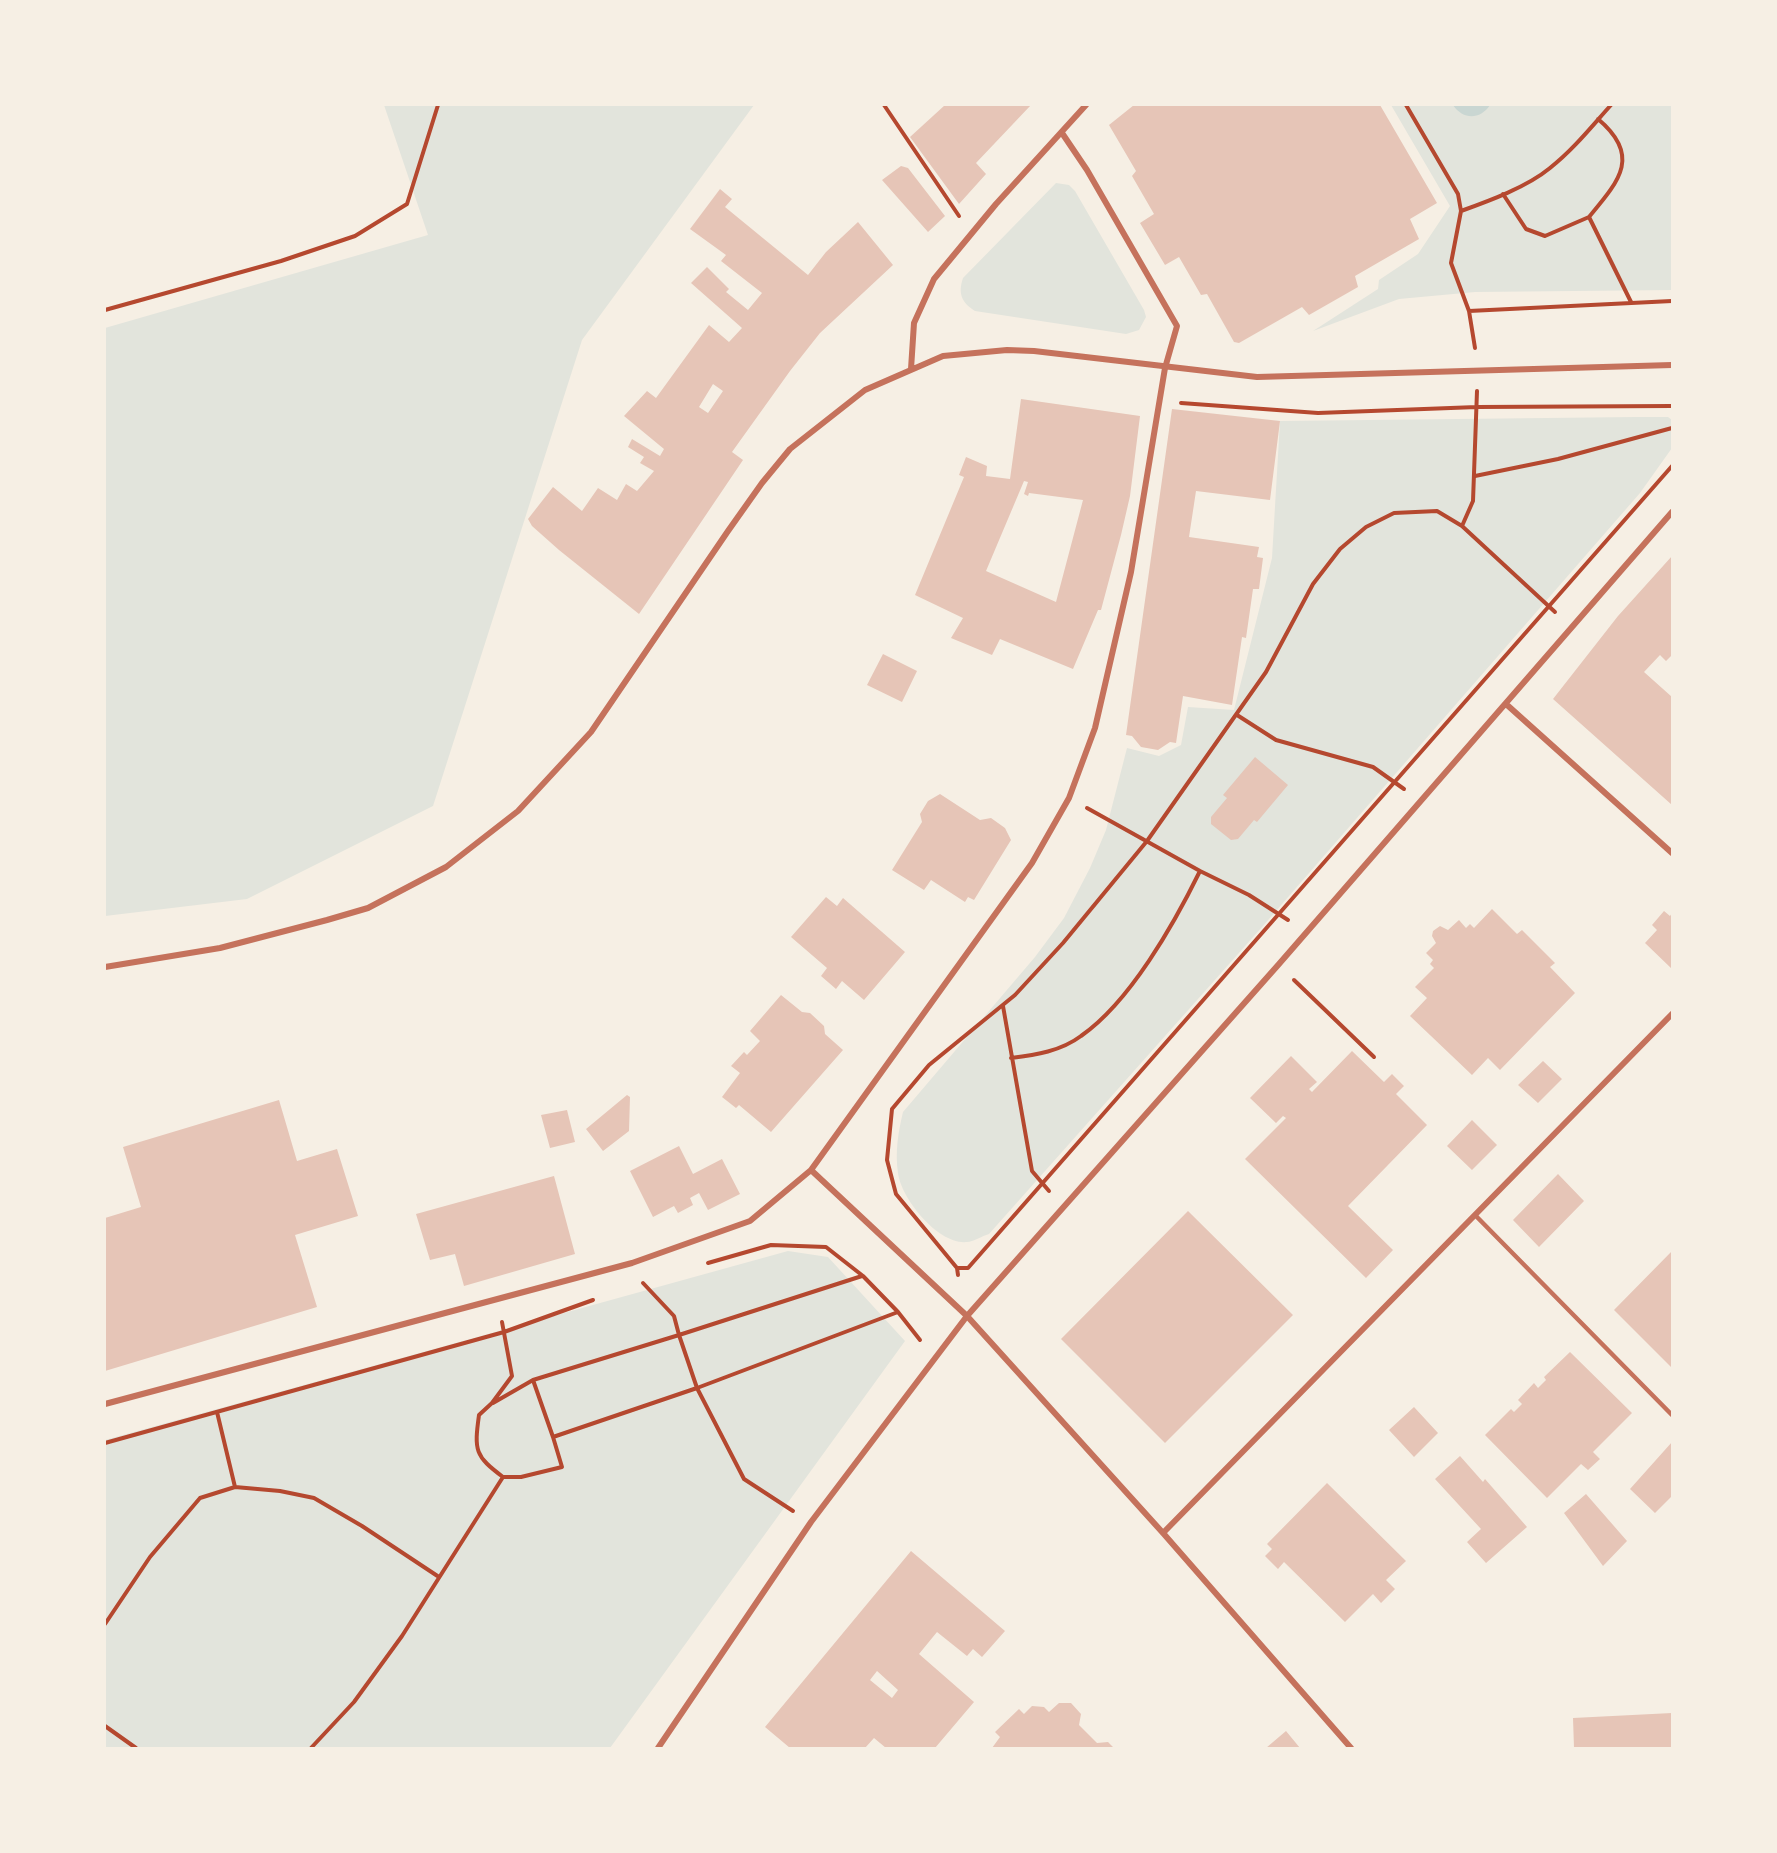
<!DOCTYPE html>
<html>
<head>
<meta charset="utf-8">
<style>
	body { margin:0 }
	#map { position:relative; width:1777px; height:1853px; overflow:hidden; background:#f6efe4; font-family:Arial,sans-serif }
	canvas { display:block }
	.frame { position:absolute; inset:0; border:106px solid #f6efe4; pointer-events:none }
</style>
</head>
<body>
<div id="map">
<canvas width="1777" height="1853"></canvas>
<div class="frame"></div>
</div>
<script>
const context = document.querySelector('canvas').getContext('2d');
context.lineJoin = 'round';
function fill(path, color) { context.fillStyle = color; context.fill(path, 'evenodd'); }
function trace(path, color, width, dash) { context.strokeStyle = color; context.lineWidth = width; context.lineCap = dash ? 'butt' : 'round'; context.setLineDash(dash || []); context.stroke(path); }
const green = new Path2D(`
	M384,105H754L582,340L433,806L247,899L105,916V328L428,235Z
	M1391,105H1672V290L1475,292L1399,299L1313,331L1378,289L1379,280L1418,254L1450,206Z
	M1056,183L1069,185L1075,191L1144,310L1146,317L1139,330L1126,334L975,311C961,302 958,293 963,278Z
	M1635,417H1668L1672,420V448L1640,493L1262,927L989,1234C982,1236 973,1242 967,1242C938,1245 901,1198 898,1173C895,1152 898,1133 903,1112L1035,957L1064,918L1090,868L1106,830L1127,748L1159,756L1181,745L1188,707L1234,710L1272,558L1280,421Z
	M788,1251L828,1257L905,1341L610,1748H105V1440Z`);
const water = new Path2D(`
	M1453,105H1490C1480,120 1463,120 1453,105Z`);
const building = new Path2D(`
	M945,105H1031L976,163L986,174L959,204L910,137Z
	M1134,105H1380L1437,203L1410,219L1419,239L1355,276L1358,287L1309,315L1302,307L1239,343L1234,342L1207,294L1201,295L1179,257L1165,265L1140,223L1154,214L1132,176L1136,171L1109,125Z
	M901,166L908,168L945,216L928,232L882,180Z
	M720,189L732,199L725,207L808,275L826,252L858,222L893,265L820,333L790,371L732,452L743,460L639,614L559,550L532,526L528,519L553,487L582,511L598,488L617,500L626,484L637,491L654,471L640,463L644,457L628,447L632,439L660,456L664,449L624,416L647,391L656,398L709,325L729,342L742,328L691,283L707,267L729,289L726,292L748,310L762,293L721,261L726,255L690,229ZM713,384L723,391L708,413L699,407Z
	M1021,399L1140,416L1130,496L1121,535L1101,610H1098L1073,669L1000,639L992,655L951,638L963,618L915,595L964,477L959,475L966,457L987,466L986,476L1010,479ZM1024,481L1028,482L1024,494L1028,496L1029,493L1083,500L1056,602L986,571Z
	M1172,409L1280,421L1270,500L1196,491L1189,537L1259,547L1257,557L1263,558L1259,589H1253L1246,638L1242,637L1232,705L1183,696L1176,743L1170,742L1158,750L1141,747L1132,736L1126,735Z
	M1672,556V655L1666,661L1660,655L1644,672L1672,697V805L1553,699L1618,616Z
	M883,654L917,671L902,702L867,685Z
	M1255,757L1288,785L1257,822L1254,820L1238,839L1231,840L1211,824V817L1227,798L1223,795Z
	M940,794L980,820L991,818L1005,828L1011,840L974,900L968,897L965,902L931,880L924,890L892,870L922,822L920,814L928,801Z
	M826,897L837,906L843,898L905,952L864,1000L842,981L836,989L821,976L827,968L791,937Z
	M1492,909L1517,934L1522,930L1555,963L1550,967L1575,993L1500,1070L1488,1058L1472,1075L1410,1016L1427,998L1415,987L1434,968L1430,964L1433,960L1426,953L1436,943L1432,936L1433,931L1440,926L1448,930L1459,920L1466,928L1470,924L1474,928Z
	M1664,911L1670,916L1672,913V969L1645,943L1657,930L1652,925Z
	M781,995L802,1012L810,1013L824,1026L825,1034L843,1050L771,1132L739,1105L736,1108L722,1097L740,1073L731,1066L744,1052L747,1055L760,1041L750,1031Z
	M1352,1051L1384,1082L1392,1074L1404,1086L1396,1094L1427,1125L1348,1206L1393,1250L1366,1278L1245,1159L1286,1118L1283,1116L1276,1123L1250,1098L1291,1056L1317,1082L1309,1089L1312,1092Z
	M1543,1061L1562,1079L1538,1103L1518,1085Z
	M627,1095L630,1097L629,1131L603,1151L586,1129Z
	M279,1100L297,1161L337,1149L358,1216L295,1235L317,1307L105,1371V1218L141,1207L123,1147Z
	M567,1110L575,1142L550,1148L541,1115Z
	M1472,1120L1497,1145L1472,1170L1447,1146Z
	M679,1146L693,1174L722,1159L740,1194L708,1210L699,1193L690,1198L693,1205L678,1213L674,1206L653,1217L630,1171Z
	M1558,1174L1584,1201L1539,1247L1513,1220Z
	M554,1176L575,1254L464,1286L455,1254L430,1260L416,1214Z
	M1188,1211L1293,1315L1165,1443L1061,1339Z
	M1672,1251V1368L1614,1310Z
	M1570,1352L1632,1413L1593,1452L1600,1459L1588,1470L1581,1464L1547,1498L1485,1435L1511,1409L1514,1412L1522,1404L1518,1400L1534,1383L1538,1388L1546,1380L1544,1377Z
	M1414,1407L1438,1433L1414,1457L1389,1430Z
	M1672,1442V1496L1655,1513L1630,1489Z
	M1460,1456L1483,1482L1485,1479L1527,1527L1486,1563L1467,1542L1481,1529L1435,1479Z
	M1327,1483L1406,1561L1386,1580L1395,1589L1381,1603L1373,1594L1345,1622L1284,1562L1278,1569L1265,1556L1272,1549L1267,1544Z
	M1586,1494L1627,1541L1603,1566L1564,1513Z
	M911,1551L1005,1631L982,1657L973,1649L967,1656L937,1632L919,1654L974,1702L935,1748H886L874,1738L865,1748H790L765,1727ZM877,1671L898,1690L892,1698L870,1680Z
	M1059,1703H1071L1081,1714L1079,1725L1097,1743L1108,1742L1114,1748H992L1000,1737L995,1732L1019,1709L1024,1714L1032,1706L1044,1707L1049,1712Z
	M1672,1713V1748H1574L1573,1718Z
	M1286,1731L1300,1748H1266Z`);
const path = new Path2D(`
	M884,105L959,216
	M1406,105L1458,194L1461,211L1451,263L1469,311L1475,348
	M1598,119C1642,156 1619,181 1589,217L1631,302
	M1503,194L1526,229L1545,236L1589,217
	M1461,211C1489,201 1527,187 1550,168C1574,149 1592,126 1611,105
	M105,310L281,261L355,236L407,204L438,105
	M1469,311L1672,301
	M1181,403L1318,413L1477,407L1672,406
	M1475,476L1558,459L1672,428
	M1462,526L1473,501L1477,391
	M1237,715L1276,740L1373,767L1404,789
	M1087,808L1200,871L1249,895L1288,920
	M1294,980L1374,1057
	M1003,1006L1032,1171L1049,1191
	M1011,1058C1036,1055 1061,1051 1081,1036C1130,1002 1174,924 1200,871
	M708,1263L771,1245L826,1247L863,1276L898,1312L920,1340
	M957,1268H968L1672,466
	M958,1275L957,1268L896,1194L887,1160L892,1109L929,1065L1015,995L1063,943L1147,841L1266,672L1313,584L1340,549L1366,527L1394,513L1437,511L1462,526L1555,612
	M643,1283L674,1316L679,1335L862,1276
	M502,1322L512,1376L492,1403L479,1415C474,1451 475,1456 503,1477H521L562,1467L553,1437L697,1388L744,1479L793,1511
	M533,1380L553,1437
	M493,1403L533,1380L679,1335L697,1388L898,1312
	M217,1412L235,1487L280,1491L314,1498L362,1526L439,1577
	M105,1443L504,1332L593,1300
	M105,1624L150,1557L200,1498L235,1487
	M105,1726L136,1748
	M311,1748L354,1702L402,1636L503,1477`);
const service = new Path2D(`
	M1475,1215L1672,1415`);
const minor = new Path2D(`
	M911,369L914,323L934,279L996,204L1086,105
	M1506,704L1672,853
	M105,967L220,948L327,920L368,908L446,867L518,811L591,732L728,531L762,483L790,449L865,390L943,356L1007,350L1034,351L1257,377L1672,365
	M811,1170L967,1316L1163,1533L1351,1748
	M105,1404L632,1263L750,1221L811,1170L1032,863L1069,798L1095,728L1131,572L1165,368L1177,326L1087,170L1062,133
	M1163,1533L1672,1014
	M658,1748L811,1522L967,1316L1279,964L1672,512`);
fill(green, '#e2e4dc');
fill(water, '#c9d6d2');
fill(building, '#e6c5b7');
trace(path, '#b5482f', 4);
trace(service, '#c5725c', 4.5);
trace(minor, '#c5725c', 6);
</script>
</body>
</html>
